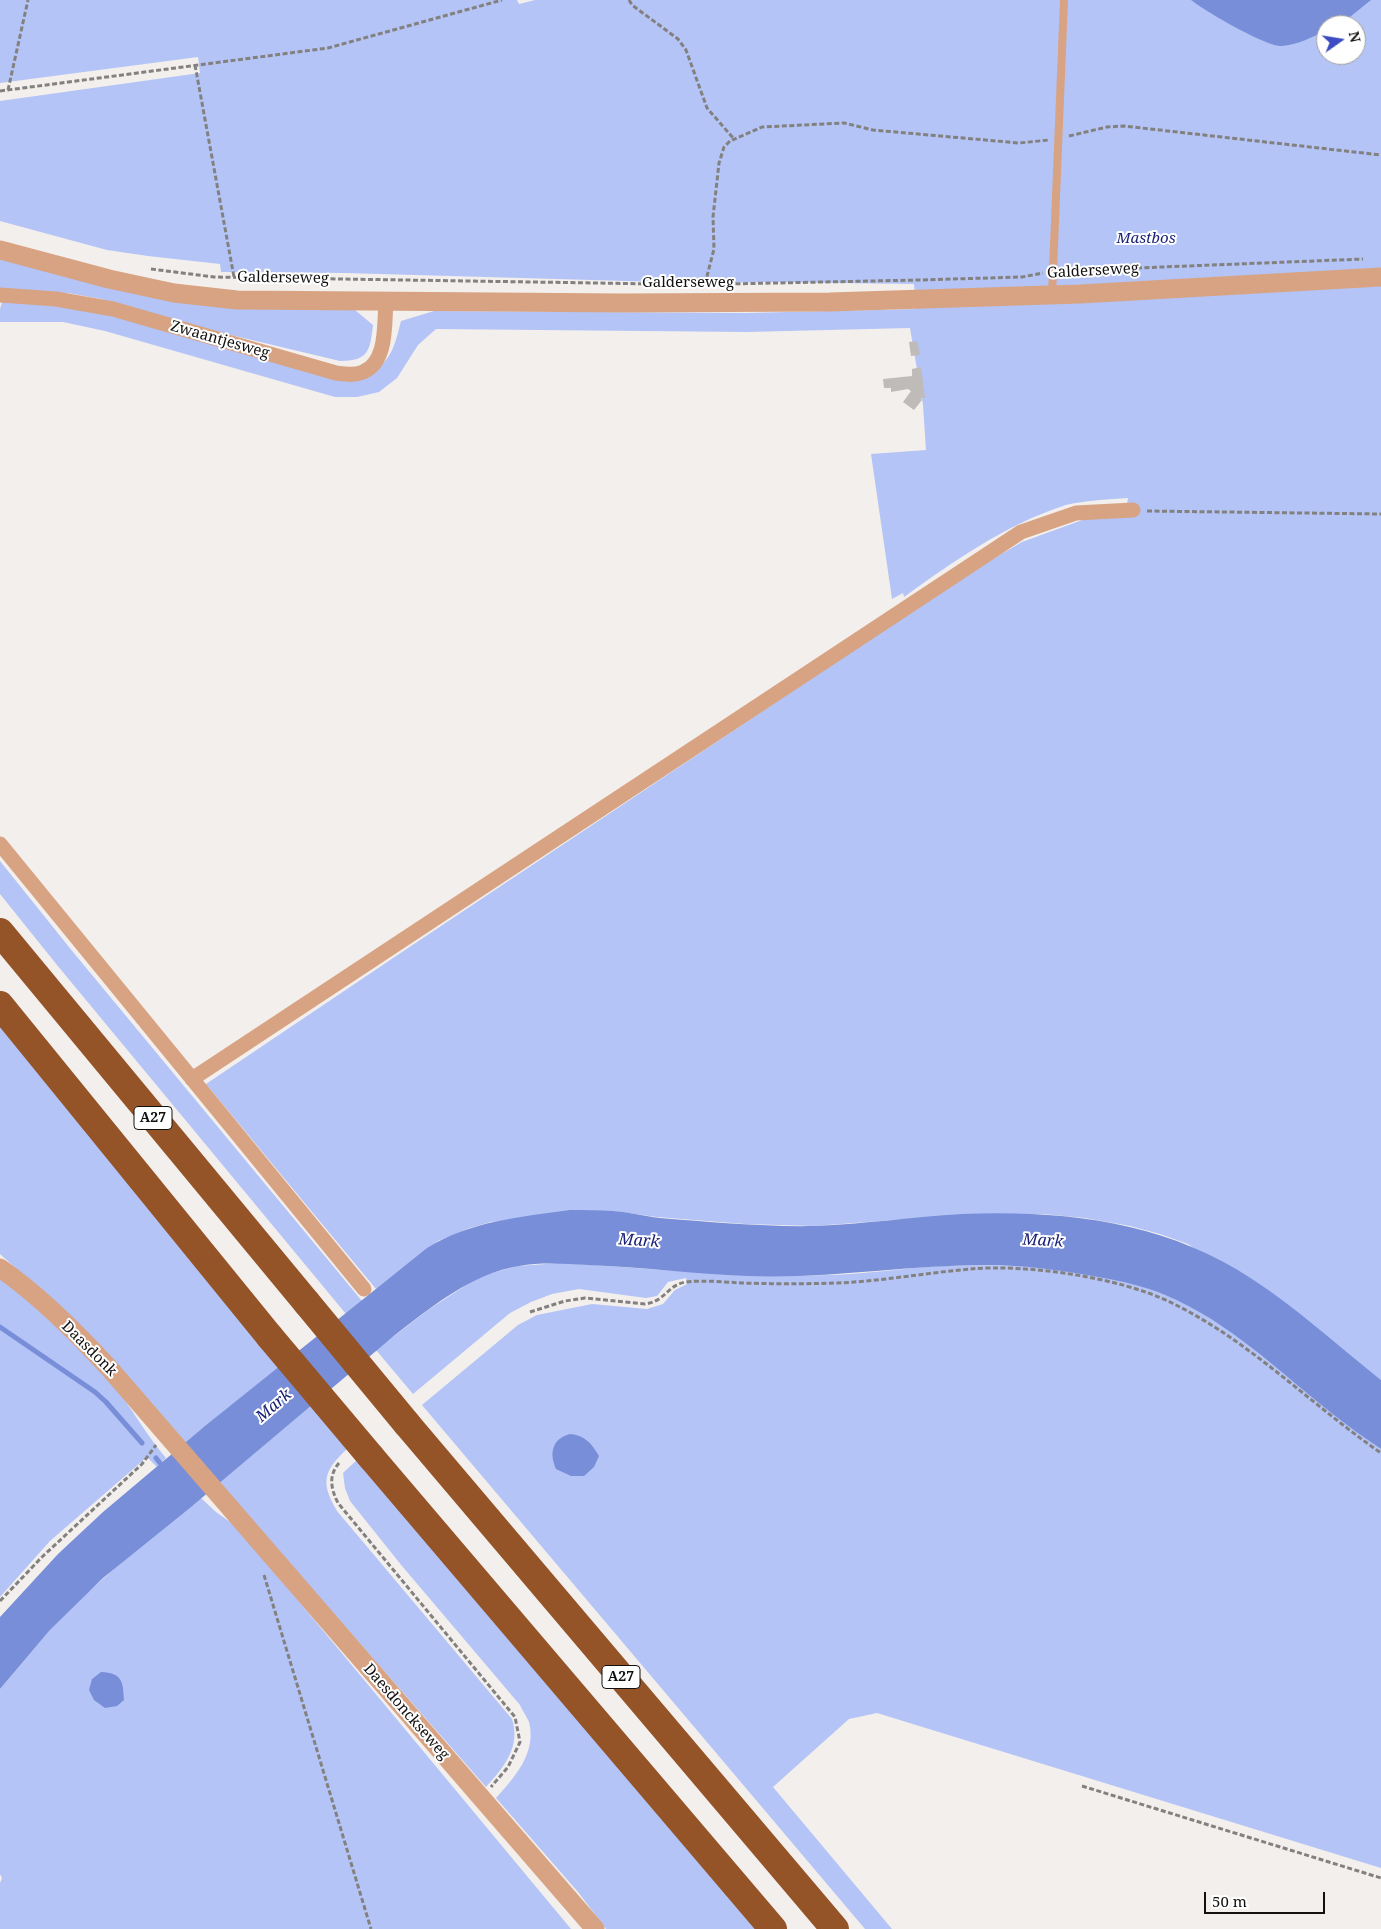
<!DOCTYPE html>
<html>
<head>
<meta charset="utf-8">
<style>
	body { margin:0 }
	#map { position:relative; width:1381px; height:1929px; overflow:hidden; background:#f3efed; font-family:"Noto Serif",serif }
	canvas { display:block }
	.north { position:absolute; left:1316px; top:15px; width:50px; height:50px; box-sizing:border-box; background:#fff; border:1px solid #a0a09f; border-radius:50%; rotate:77deg; font-size:14px; font-weight:700; line-height:20px; text-align:center; color:#121110 }
	.north::after { content:''; display:block; margin:auto; width:18px; height:22px; background:#3b4dc0; clip-path:polygon(50% 0,100% 100%,50% 72%,0 100%) }
	.scale { position:absolute; left:1204px; top:1892px; width:121px; height:22px; box-sizing:border-box; border:2px solid #121110; border-top:0; padding-left:6px; font-size:15px; line-height:18px; white-space:nowrap; color:#121110; -webkit-text-stroke:4px #fff; paint-order:stroke }
</style>
</head>
<body>
<div id="map">
<canvas width="1381" height="1929"></canvas>
<div class="north">N</div>
<div class="scale">50 m</div>
</div>
<script>
const context = document.querySelector('canvas').getContext('2d');
context.lineJoin = 'round';
function fill(path, color) { context.fillStyle = color; context.fill(path, 'evenodd'); }
function trace(path, color, width, dash) { context.strokeStyle = color; context.lineWidth = width; context.lineCap = dash ? 'butt' : 'round'; context.setLineDash(dash || []); context.stroke(path); }
function label(font, color, halo, rows, align = 'center') {
  context.font = font + ' "Noto Serif",serif'; context.lineWidth = 4; context.setLineDash([]); context.textBaseline = 'middle'; context.strokeStyle = halo; context.fillStyle = color; for (const [text, x, y, turn = 0] of rows) {
    context.save(); context.translate(x, y); context.rotate((+turn || 0) * Math.PI / 180); context.textAlign = isNaN(turn) ? turn : align; if (halo) context.strokeText(text, 0, 0); context.fillText(text, 0, 0); context.restore();
  }
}
const green = new Path2D(`
	M0,0H517L519,4L535,0H1381V1380L1332,1342L1188,1244L1160,1234L1130,1226L1085,1218L1043,1214L960,1215L814,1226L745,1224L657,1217L614,1211L491,1222L470,1228L438,1241L376,1289L206,1084C462,911 720,740 977,568L1022,542L1085,519L1125,516L1128,498C1113,499 1077,501 1063,506C1005,525 954,561 904,597L903,593L892,599L871,454L926,450L923,405L910,328L746,332L436,329L418,345L397,378L379,392L357,397H335L105,331L63,322H0V309L2,302L65,304L371,374C392,359 395,345 401,321L434,311L746,313L916,309L914,284L762,282L707,283L708,281H698L697,283L345,273L221,272L220,264L148,256L107,250L0,221V101L200,73L198,57L0,83ZM1326,25H1356V55H1326Z
	M0,259L355,310L373,325C370,350 369,361 340,361L214,331L101,299L68,293L0,291Z
	M0,861L73,952L362,1301L346,1314L57,965L0,894Z
	M0,1024L282,1365L184,1444L77,1324L0,1254Z
	M560,1263C649,1268 739,1278 828,1275C866,1274 904,1268 942,1266C1015,1263 1095,1267 1163,1294C1215,1315 1258,1352 1301,1388C1327,1409 1354,1429 1381,1449V1868L877,1713L849,1719L773,1787L892,1929H865L422,1405L518,1325L537,1315L592,1304L647,1309L663,1304L675,1290L687,1284L686,1278L668,1282L657,1296L646,1298L579,1289L552,1294L531,1302L510,1313L413,1394L376,1350L428,1310L480,1276L518,1266Z
	M0,1278C41,1311 82,1344 115,1387C133,1410 147,1436 166,1458L157,1467L147,1457L50,1541L0,1597Z
	M314,1403L350,1446C326,1469 318,1479 337,1511L512,1719C521,1747 504,1767 486,1787L219,1483Z
	M360,1457L759,1929H606L578,1892L496,1798C514,1778 537,1753 529,1722C527,1717 522,1710 520,1705L402,1566L350,1501L345,1488L343,1473Z
	M201,1498L216,1512L237,1527L571,1929H0V1883L2,1878L0,1874V1689L50,1630L86,1594L124,1560Z`);
const water = new Path2D(`
	M1191,0H1371L1340,25H1326V31C1312,37 1297,45 1282,46C1266,47 1205,11 1191,0Z
	M570,1210C584,1210 599,1210 613,1211C629,1212 644,1216 660,1218C711,1222 764,1227 815,1226C864,1224 913,1217 962,1214C1063,1210 1165,1221 1252,1279C1297,1308 1338,1346 1381,1380V1449C1365,1438 1349,1427 1334,1415C1279,1372 1230,1322 1165,1295C1144,1286 1121,1281 1098,1277C1062,1270 1024,1265 987,1265C907,1265 828,1279 748,1276C694,1274 641,1267 588,1265C565,1264 542,1262 519,1266C471,1274 433,1306 395,1335L191,1507L103,1578L50,1630L0,1689V1617L58,1554L103,1512L205,1426L427,1248C470,1221 521,1217 570,1210Z
	M570,1434C585,1435 592,1444 599,1456L594,1467L584,1476H571L556,1469C549,1453 552,1439 570,1434Z
	M101,1672C122,1673 123,1681 124,1700L117,1706L105,1708L94,1700L89,1690L92,1679Z`);
const stream = new Path2D(`
	M0,1327L95,1392L106,1402L142,1443
	M156,1458L163,1467`);
const building = new Path2D(`
	M917,341L920,355L911,356L909,342Z
	M921,367L925,398H921L922,400L914,410L903,402L911,391L908,389L891,392V388H884L883,379L912,376V369Z`);
const path = new Path2D(`
	M629,0L632,5L678,39L686,50L707,108L734,139
	M195,65L234,277
	M8,90L28,0
	M0,91L328,48L502,0
	M1069,136L1107,127L1124,126L1381,155
	M151,269L214,277L659,284
	M1062,271L1363,259
	M705,284L714,249L713,217L719,163L724,147L730,141L762,127L844,123L873,130L1019,143L1049,140
	M728,284L919,280L1022,277L1043,273
	M1147,511L1381,514
	M530,1312L565,1301L585,1298L645,1304C666,1301 667,1285 686,1282C704,1280 724,1282 742,1283C774,1284 806,1284 838,1283C882,1281 926,1273 970,1269C1027,1264 1118,1277 1170,1302C1249,1340 1310,1404 1381,1453
	M339,1463C328,1476 331,1489 338,1503L515,1717L520,1742L508,1767L491,1787
	M264,1575L371,1929
	M0,1601L42,1557L142,1464L156,1445
	M1082,1786L1381,1878`);
const service = new Path2D(`
	M1052,295L1064,0`);
const minor = new Path2D(`
	M0,295L56,299L113,309L336,373C344,374 354,376 363,372C388,362 384,323 386,302
	M0,844L364,1289
	M192,1079L1021,532L1076,513L1133,510`);
const tertiary = new Path2D(`
	M0,250L109,279L174,293L237,300L623,303L830,302L1080,294L1381,277
	M0,1268C39,1295 77,1333 109,1368L595,1929`);
const motorway = new Path2D(`
	M0,932L307,1303
	M0,1005L270,1337
	M407,1424L835,1929
	M371,1457L773,1929`);
const motorwayBridge = new Path2D(`
	M307,1303L407,1424
	M270,1337L371,1457`);
const shields = [
	[153,1118,38],
	[621,1677,38]
];
const shieldNames = [
	["A27",153,1118],
	["A27",621,1677]
];
const parkNames = [
	["Mastbos",1146,239]
];
const streetNames = [
	["Galderseweg",1093,271,-3],
	["Galderseweg",283,278,1],
	["Galderseweg",688,283],
	["Zwaantjesweg",220,340,16],
	["Daasdonk",89,1349,45],
	["Daesdonckseweg",406,1712,49]
];
const waterNames = [
	["Mark",639,1241,4],
	["Mark",1043,1241,3],
	["Mark",274,1406,-41]
];
fill(green, '#b4c4f6');
fill(water, '#798ed8');
trace(stream, '#798ed8', 5);
fill(building, '#bfbbb9');
trace(path, '#83817f', 3, [5, 2.5]);
trace(service, '#d8a382', 8);
trace(minor, '#d8a382', 15);
trace(tertiary, '#d8a382', 19);
trace(motorway, '#955428', 28);
trace(motorwayBridge, '#955428', 28);
for (const [x, y, w] of shields) { const box = new Path2D(); box.roundRect(x - w / 2, y - 11.5, w, 23, 4); context.fillStyle = '#fff'; context.fill(box); trace(box, '#121110', 1); }
label('bold 14px', '#121110', null, shieldNames);
label('italic 15px', '#1c2479', '#fff', parkNames);
label('15px', '#121110', '#fff', streetNames);
label('italic 16px', '#192075', '#fff', waterNames);
</script>
</body>
</html>
